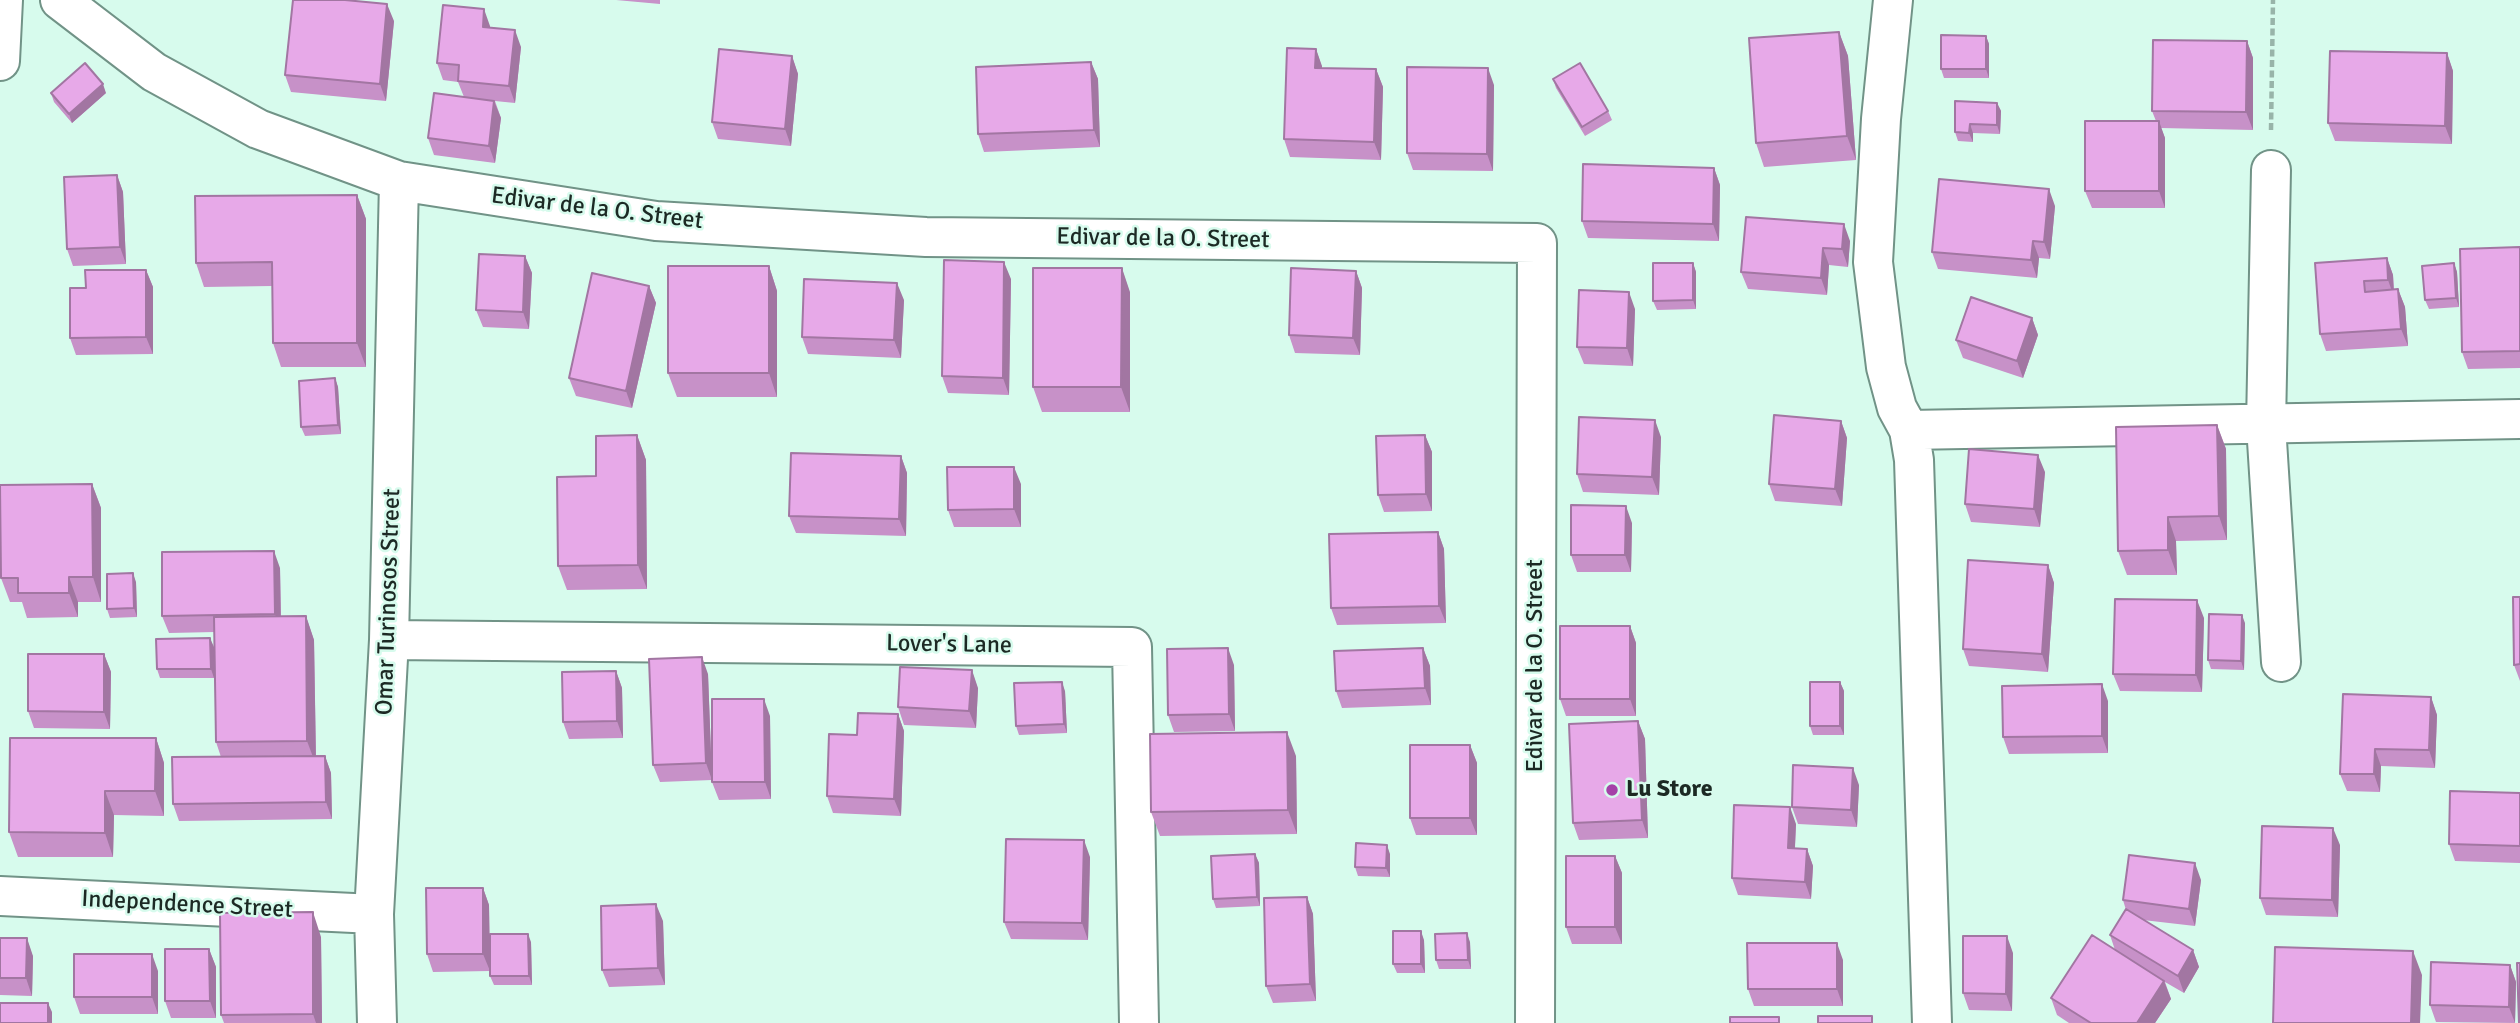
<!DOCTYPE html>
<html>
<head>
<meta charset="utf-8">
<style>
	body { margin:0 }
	canvas { display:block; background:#d7fbed }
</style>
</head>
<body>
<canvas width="2520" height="1023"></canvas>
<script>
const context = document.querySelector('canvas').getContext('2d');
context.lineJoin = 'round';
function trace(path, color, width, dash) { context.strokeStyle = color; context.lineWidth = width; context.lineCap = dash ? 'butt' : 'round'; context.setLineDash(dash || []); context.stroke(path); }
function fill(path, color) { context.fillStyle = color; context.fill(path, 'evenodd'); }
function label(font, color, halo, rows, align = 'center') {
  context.font = font + ' Signika,sans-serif'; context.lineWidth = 5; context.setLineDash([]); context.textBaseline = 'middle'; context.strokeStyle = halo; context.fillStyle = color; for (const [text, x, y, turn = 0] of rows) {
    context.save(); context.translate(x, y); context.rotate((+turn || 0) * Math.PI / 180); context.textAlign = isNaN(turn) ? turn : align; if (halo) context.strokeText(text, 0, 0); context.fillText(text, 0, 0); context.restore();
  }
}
const path = new Path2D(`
	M2271,130L2273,0`);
const minor = new Path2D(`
	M60,0L154,72L258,129L399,181L656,221L926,237L1537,243L1535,1023
	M1893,0L1881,119L1873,262L1886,367L1897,408L1909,430L1914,460L1932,1023
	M0,61L3,0
	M2271,170L2266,425L2281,662
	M1909,430L2520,419
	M389,640L1132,647L1139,1023
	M0,896L374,914
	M377,1023L374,914L389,640L399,181`);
const wall = new Path2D(`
	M616,0H660V4Z
	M394,21L386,101L291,92L285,75Z
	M490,26V28L521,47L515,103L495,101L501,118L495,163L434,155L428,138L464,97L458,82L443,80L437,63Z
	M1839,32L1848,56L1856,160L1764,167L1756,143Z
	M1986,36L1989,44V78H1944L1941,69Z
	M2247,41L2253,58V130L2161,128L2165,138V208H2092L2085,191L2156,121L2152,111Z
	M1316,49L1322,68L1376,69L1383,87L1381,160L1290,157L1284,139Z
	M2447,53L2453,71L2452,144L2335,141L2328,123Z
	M792,56L798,74L791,146L718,139L712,122Z
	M1091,62L1098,79L1100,147L984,152L978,134Z
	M1553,79L1608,111L1612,120L1585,136L1556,88Z
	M1494,85L1493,171L1413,170L1407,153Z
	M51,93H106L72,123L54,102Z
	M1997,103L2001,111L2000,134L1973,133V142L1958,141L1955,132Z
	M1714,168L1720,185L1719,241L1588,238L1582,221Z
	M117,175L123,192L126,264L73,266L67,249Z
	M357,195L366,219V367H281L273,343L272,286L204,287L196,263Z
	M2055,206L2050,259L2039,258L2037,278L1938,269L1932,252Z
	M1746,217L1850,241L1848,267L1829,265L1827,295L1748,289L1741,272Z
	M2520,247V368L2468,369L2462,352Z
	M525,256L532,273L529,329L483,327L476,310Z
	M2387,258L2393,275L2394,290L2398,289L2405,307L2408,346L2326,351L2320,334L2315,263Z
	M1693,263L1696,272V309L1657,310L1653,301Z
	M2454,263L2457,272L2459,307L2429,309L2425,300Z
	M769,266L777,291V397H677L668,373Z
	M146,270L153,287V354L76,355L70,338L86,288Z
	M1356,271L1362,288L1360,355L1295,353L1289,335Z
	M1011,279L1009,395L948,393L942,376Z
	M649,286L656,303L632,408L576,396L569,378Z
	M1130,292V412H1042L1033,387Z
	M904,300L901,358L808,354L802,337Z
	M1635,309L1633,366L1584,364L1577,347Z
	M2032,318L2038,335L2023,378L1963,358L1956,340Z
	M335,378L338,387L341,434L305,436L301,427Z
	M1841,421L1847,438L1842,506L1775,501L1769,484Z
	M2217,425L2226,449L2227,540L2176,541L2177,575H2127L2118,551Z
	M637,435L646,460L647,589L567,590L558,566L596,476Z
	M1425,435L1432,452V511L1384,512L1378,495Z
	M1661,437L1659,495L1583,492L1577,474Z
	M901,456L907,473L906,536L796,533L789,516Z
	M2045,472L2040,527L1971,522L1965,504Z
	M92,484L101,508V602H78V617L27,618L22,602H10L1,578Z
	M1021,484V527H954L948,510Z
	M1632,523L1631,572H1577L1571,555Z
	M1438,532L1444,549L1446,623L1337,625L1331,608Z
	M2048,565L2054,583L2048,672L1969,666L1963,649Z
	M280,568L281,616H306L314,640L316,756H325L331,773L332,819L179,821L173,804L221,757L216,742L215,632L169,633L162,616Z
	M136,582L137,617L110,618L107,609Z
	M2520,597V681L2514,665Z
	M2204,618L2202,692L2120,691L2113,674Z
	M2245,623L2244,670L2211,669L2208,660Z
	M1630,626L1636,643V716H1566L1560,699Z
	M214,647V678H160L157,669Z
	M1423,648L1430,666L1431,705L1342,708L1336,691Z
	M104,654L111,672L110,729L34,728L28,711Z
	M1234,665L1235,731L1174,732L1168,715Z
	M616,671L622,688L623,738L569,739L563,722Z
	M708,674L712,780L660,782L653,765Z
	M1840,682L1844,691V735H1813L1810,726Z
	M978,688L976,728L904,725L898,707Z
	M1065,691L1067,733L1019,735L1016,726Z
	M2431,697L2437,715L2435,768L2381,766L2380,792L2347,791L2340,774Z
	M2108,701V753L2009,754L2003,737Z
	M898,714L904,731L901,816L833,813L827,796L857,735Z
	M770,716L771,799L719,800L712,782Z
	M1638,721L1645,739L1648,838L1579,840L1573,823Z
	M156,738L164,763V816L114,815L113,857H18L9,832Z
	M1470,745L1477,763V835H1416L1410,818Z
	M1296,756L1297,834L1160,836L1151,812Z
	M1859,785L1857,827L1798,824L1792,807Z
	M2520,793V863L2455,861L2449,844Z
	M1796,824L1795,848L1807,849L1813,866L1811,899L1738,895L1732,878Z
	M2340,845L2338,917L2266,915L2260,898Z
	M1255,854L1259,863L1260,906L1216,908L1213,899Z
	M1390,854V877L1358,876L1355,867Z
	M1615,856L1622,873V944H1572L1566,927Z
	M1090,857L1088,940L1011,939L1004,922Z
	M2201,880L2195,926L2143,920L2193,950L2199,967L2184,993L2165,982L2171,999L2155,1023H2069L2057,1015L2051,998L2115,950L2110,935L2126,910L2123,900Z
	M483,888L489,905L490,971L433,972L427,954Z
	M1307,897L1313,914L1316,1001L1273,1003L1266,986Z
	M663,921L665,985L609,987L602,970Z
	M321,937L322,1023H224L221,1015Z
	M0,938L33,956L32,996L0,995Z
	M1424,940L1425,973H1397L1393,964Z
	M531,942L532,985H494L490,976Z
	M1470,942L1471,969H1439L1436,960Z
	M209,949L216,967V1018H171L165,1001Z
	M2013,953L2012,1011L1969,1010L1963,993Z
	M1843,960V1006H1754L1748,989Z
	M2510,965L2516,982L2515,1023L2436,1022L2430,1005Z
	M158,971V1014H80L74,997Z`);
const shadedWall = new Path2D(`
	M387,4L394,21L386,101L380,84Z
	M484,9L490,26L489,44L483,27Z
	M515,30L521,47L515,103L509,86Z
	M1839,32L1848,56L1856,160L1847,136Z
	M1986,36L1989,44V78L1986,69Z
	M2247,41L2253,58V130L2246,112Z
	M1316,49L1322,66V85L1315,68Z
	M2447,53L2453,71L2452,144L2445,126Z
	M792,56L798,74L791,146L785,129Z
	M1091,62L1098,79L1100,147L1094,130Z
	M1488,68L1494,85L1493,171L1487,154Z
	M1376,69L1383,87L1381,160L1374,142Z
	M103,84L106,93L72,123L69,114Z
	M494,101L501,118L495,163L489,146Z
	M1997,103L2001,111L2000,134L1997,125Z
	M2159,121L2165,138V208L2159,191Z
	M1970,124L1973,133V142L1969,133Z
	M1714,168L1720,185L1719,241L1713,224Z
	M117,175L123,192L126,264L120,247Z
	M2049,189L2055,206L2050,259L2044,242Z
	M357,195L366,219V367L357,343Z
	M1844,224L1850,241L1848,267L1842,249Z
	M2033,241L2039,258L2037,278L2031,260Z
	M1823,248L1829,265L1827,295L1821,278Z
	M525,256L532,273L529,329L523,312Z
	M2387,258L2393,275L2394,297L2388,280Z
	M1004,262L1011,279L1009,395L1003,378Z
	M1693,263L1696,272V309L1693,300Z
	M2454,263L2457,272L2459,307L2456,298Z
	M769,266L777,291V397L769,373Z
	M1122,268L1130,292V412L1121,387Z
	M146,270L153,287V354L146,337Z
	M1356,271L1362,288L1360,355L1353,338Z
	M897,283L904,300L901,358L894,340Z
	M649,286L656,303L632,408L626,391Z
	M2398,289L2405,307L2408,346L2401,329Z
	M1629,292L1635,309L1633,366L1627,348Z
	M2032,318L2038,335L2023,378L2017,361Z
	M335,378L338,387L341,434L338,425Z
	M1655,420L1661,437L1659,495L1652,477Z
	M1841,421L1847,438L1842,506L1835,489Z
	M2217,425L2226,449L2227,540L2219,516Z
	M637,435L646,460L647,589L638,565Z
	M1425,435L1432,452V511L1426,494Z
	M2038,455L2045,472L2040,527L2034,509Z
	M901,456L907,473L906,536L899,519Z
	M1014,467L1021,484V527L1014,509Z
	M92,484L101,508V602L93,577Z
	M1626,506L1632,523L1631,572L1625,555Z
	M2168,517L2176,541L2177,575L2168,550Z
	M1438,532L1444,549L1446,623L1439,606Z
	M274,551L280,568L281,632L275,614Z
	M2048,565L2054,583L2048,672L2042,654Z
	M133,573L136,582L137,617L134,608Z
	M69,577L78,602V617L69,593Z
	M2197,600L2204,618L2202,692L2196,675Z
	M2242,615L2245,623L2244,670L2241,661Z
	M306,616L314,640L316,765L307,741Z
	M1630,626L1636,643V716L1630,699Z
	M210,638L214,647V678L211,669Z
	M1228,648L1234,665L1235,731L1229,714Z
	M1423,648L1430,666L1431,705L1425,688Z
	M104,654L111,672L110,729L104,712Z
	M702,657L708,674L712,780L706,763Z
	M972,670L978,688L976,728L969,711Z
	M616,671L622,688L623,738L617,721Z
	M1062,682L1065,691L1067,733L1064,724Z
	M1840,682L1844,691V735L1840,726Z
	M2102,684L2108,701V753L2102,736Z
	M2431,697L2437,715L2435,768L2429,750Z
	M764,699L770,716L771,799L765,782Z
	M898,714L904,731L901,816L894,799Z
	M1638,721L1645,739L1648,838L1642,820Z
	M1287,732L1296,756L1297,834L1288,810Z
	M156,738L164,763V816L155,791Z
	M1470,745L1477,763V835L1470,818Z
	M2375,749L2381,766L2380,792L2374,774Z
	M325,756L331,773L332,819L326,802Z
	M1853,768L1859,785L1857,827L1851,810Z
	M105,791L114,815L113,857L105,833Z
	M1790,807L1796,824L1794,865L1788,848Z
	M2333,828L2340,845L2338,917L2332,900Z
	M1084,840L1090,857L1088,940L1082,923Z
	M1387,845L1390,854V877L1386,868Z
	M1807,849L1813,866L1811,899L1805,882Z
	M1255,854L1259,863L1260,906L1257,897Z
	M1615,856L1622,873V944L1615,927Z
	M2195,863L2201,880L2195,926L2189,909Z
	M483,888L489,905L490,971L483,954Z
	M1307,897L1313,914L1316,1001L1310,984Z
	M656,904L663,921L665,985L658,968Z
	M313,912L321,937L322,1023H316L313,1014Z
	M1421,931L1424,940L1425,973L1421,964Z
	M1467,933L1470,942L1471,969L1468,960Z
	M528,934L531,942L532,985L529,976Z
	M2007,936L2013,953L2012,1011L2006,994Z
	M27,938L33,956L32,996L26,978Z
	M1837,943L1843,960V1006L1837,989Z
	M209,949L216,967V1018L210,1001Z
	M2193,950L2199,967L2184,993L2178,976Z
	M2413,951L2422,975L2420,1023H2411Z
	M152,954L158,971V1014L152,997Z
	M2510,965L2516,982L2515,1023L2509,1007Z
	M2164,981L2171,999L2155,1023H2137Z
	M48,1003L52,1012V1023H48Z`);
const building = new Path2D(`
	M293,0H345L387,4L380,84L285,75Z
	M443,5L484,9L483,27L515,30L509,86L458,81L459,65L437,63Z
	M1839,32L1847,136L1756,143L1749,38Z
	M1941,35L1986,36V69H1941Z
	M2153,40L2247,41L2246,112L2152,111Z
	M1287,48L1316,49L1315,68L1376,69L1374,142L1284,139Z
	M719,49L792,56L785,129L712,122Z
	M2330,51L2447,53L2445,126L2328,123Z
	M1091,62L1094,130L978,134L976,67Z
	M85,63L103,84L69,114L51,93Z
	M1580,63L1608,111L1582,127L1553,79Z
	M1407,67L1488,68L1487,154L1407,153Z
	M434,93L494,101L489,146L428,138Z
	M1955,101L1997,103V125L1970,124L1969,133L1955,132Z
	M2085,121H2159V191H2085Z
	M1583,164L1714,168L1713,224L1582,221Z
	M117,175L120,247L67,249L64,177Z
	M1939,179L2049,189L2044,242L2033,241L2031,260L1932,252Z
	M357,195V343H273L272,262L196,263L195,196Z
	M1746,217L1844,224L1842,249L1823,248L1821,278L1741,272Z
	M2520,247V351L2462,352L2460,249Z
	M479,254L525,256L523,312L476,310Z
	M2387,258L2388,280L2364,281L2365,292L2398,289L2401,329L2320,334L2315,263Z
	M944,260L1004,262L1003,378L942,376Z
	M1653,263H1693V300L1653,301Z
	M2454,263L2456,298L2425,300L2422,266Z
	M668,266H769V373H668Z
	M1033,268H1122L1121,387H1033Z
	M1291,268L1356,271L1353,338L1289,335Z
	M85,270H146V337L70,338V288H86Z
	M592,273L649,286L626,391L569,378Z
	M804,279L897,283L894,340L802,337Z
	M1579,290L1629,292L1627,348L1577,347Z
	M1971,297L2032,318L2017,361L1956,340Z
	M335,378L338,425L301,427L299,381Z
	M1774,415L1841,421L1835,489L1769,484Z
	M1579,417L1655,420L1652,477L1577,474Z
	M2217,425L2219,516L2168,517V550L2118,551L2116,427Z
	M637,435L638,565L558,566L557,477L596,476V436Z
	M1425,435L1426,494L1378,495L1376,436Z
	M1969,449L2038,455L2034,509L1965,504Z
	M791,453L901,456L899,519L789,516Z
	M947,467H1014V509L948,510Z
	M92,484L93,577H69V593H18V578H1L0,485Z
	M1571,505L1626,506L1625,555H1571Z
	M1438,532L1439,606L1331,608L1329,534Z
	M274,551L275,614L162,616V552Z
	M1968,560L2048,565L2042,654L1963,649Z
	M133,573L134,608L107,609V574Z
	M2513,597H2520V664L2514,665Z
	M2115,599L2197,600L2196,675L2113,674Z
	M2209,614L2242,615L2241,661L2208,660Z
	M306,616L307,741L216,742L214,617Z
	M1560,626H1630V699H1560Z
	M210,638L211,669H157L156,639Z
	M1228,648L1229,714L1168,715L1167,649Z
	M1423,648L1425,688L1336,691L1334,651Z
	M28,654H104V712L28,711Z
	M702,657L706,763L653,765L649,659Z
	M900,667L972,670L969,711L898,707Z
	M616,671L617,721L563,722L562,672Z
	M1062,682L1064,724L1016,726L1014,683Z
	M1810,682H1840V726H1810Z
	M2102,684V736L2003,737L2002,686Z
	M2343,694L2431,697L2429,750L2375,749L2374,774H2340Z
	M712,699H764L765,782H712Z
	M858,713L898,714L894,799L827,796L829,734L857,735Z
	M1638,721L1642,820L1573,823L1569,724Z
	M1287,732L1288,810L1151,812L1150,734Z
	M10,738H156L155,791H105V833L9,832Z
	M1410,745H1470V818H1410Z
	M325,756L326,802L173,804L172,757Z
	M1793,765L1853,768L1851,810L1792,807Z
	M2450,791L2520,793V846L2449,844Z
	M1734,805L1790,807L1788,848L1807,849L1805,882L1732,878Z
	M2262,826L2333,828L2332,900L2260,898Z
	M1006,839L1084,840L1082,923L1004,922Z
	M1356,843L1387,845L1386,868L1355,867Z
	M1255,854L1257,897L1213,899L1211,856Z
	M2129,855L2195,863L2189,909L2123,900Z
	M1566,856H1615V927H1566Z
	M426,888H483V954H427Z
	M1307,897L1310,984L1266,986L1264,898Z
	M656,904L658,968L602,970L601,906Z
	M2126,909L2193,950L2178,976L2110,935Z
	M313,912V1014L221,1015L220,913Z
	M1393,931H1421V964H1393Z
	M1467,933L1468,960H1436L1435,934Z
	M490,934H528L529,976H490Z
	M2092,935L2164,981L2137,1023H2091L2051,998Z
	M1963,936H2007L2006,994L1963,993Z
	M0,938H27L26,978H0Z
	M1747,943H1837V989H1748Z
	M2275,947L2413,951L2411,1023H2273Z
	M165,949H209L210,1001H165Z
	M74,954H152V997H74Z
	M2431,962L2510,965L2509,1007L2430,1005Z
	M2517,963H2520V1023H2519Z
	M0,1003H48V1023H0Z
	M1818,1016H1872V1023H1818Z
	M1730,1017H1779V1023H1730Z`);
const markers = [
	[1612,790,7,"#a441a8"]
];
const streetNames = [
	["Edivar de la O. Street",597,209,7],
	["Edivar de la O. Street",1163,239,1],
	["Omar Turinosos Street",389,602,-88],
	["Lover's Lane",949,645,1],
	["Edivar de la O. Street",1536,666,-90],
	["Independence Street",187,905,3]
];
const poiNames = [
	["Lu Store",1626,790]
];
trace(minor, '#719387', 42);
trace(path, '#98b4a9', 4.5, [7, 3.5]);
trace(minor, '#fff', 38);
fill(wall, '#c791c8');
fill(shadedWall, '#a276a2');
fill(building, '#e7a9e8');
trace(building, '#a276a2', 2);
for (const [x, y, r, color] of markers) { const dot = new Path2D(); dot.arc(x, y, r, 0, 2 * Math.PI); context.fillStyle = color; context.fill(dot); trace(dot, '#d7fbed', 2.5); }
label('24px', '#1c2924', '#d7fbed', streetNames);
label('bold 24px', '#1c2924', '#d7fbed', poiNames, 'left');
</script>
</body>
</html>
